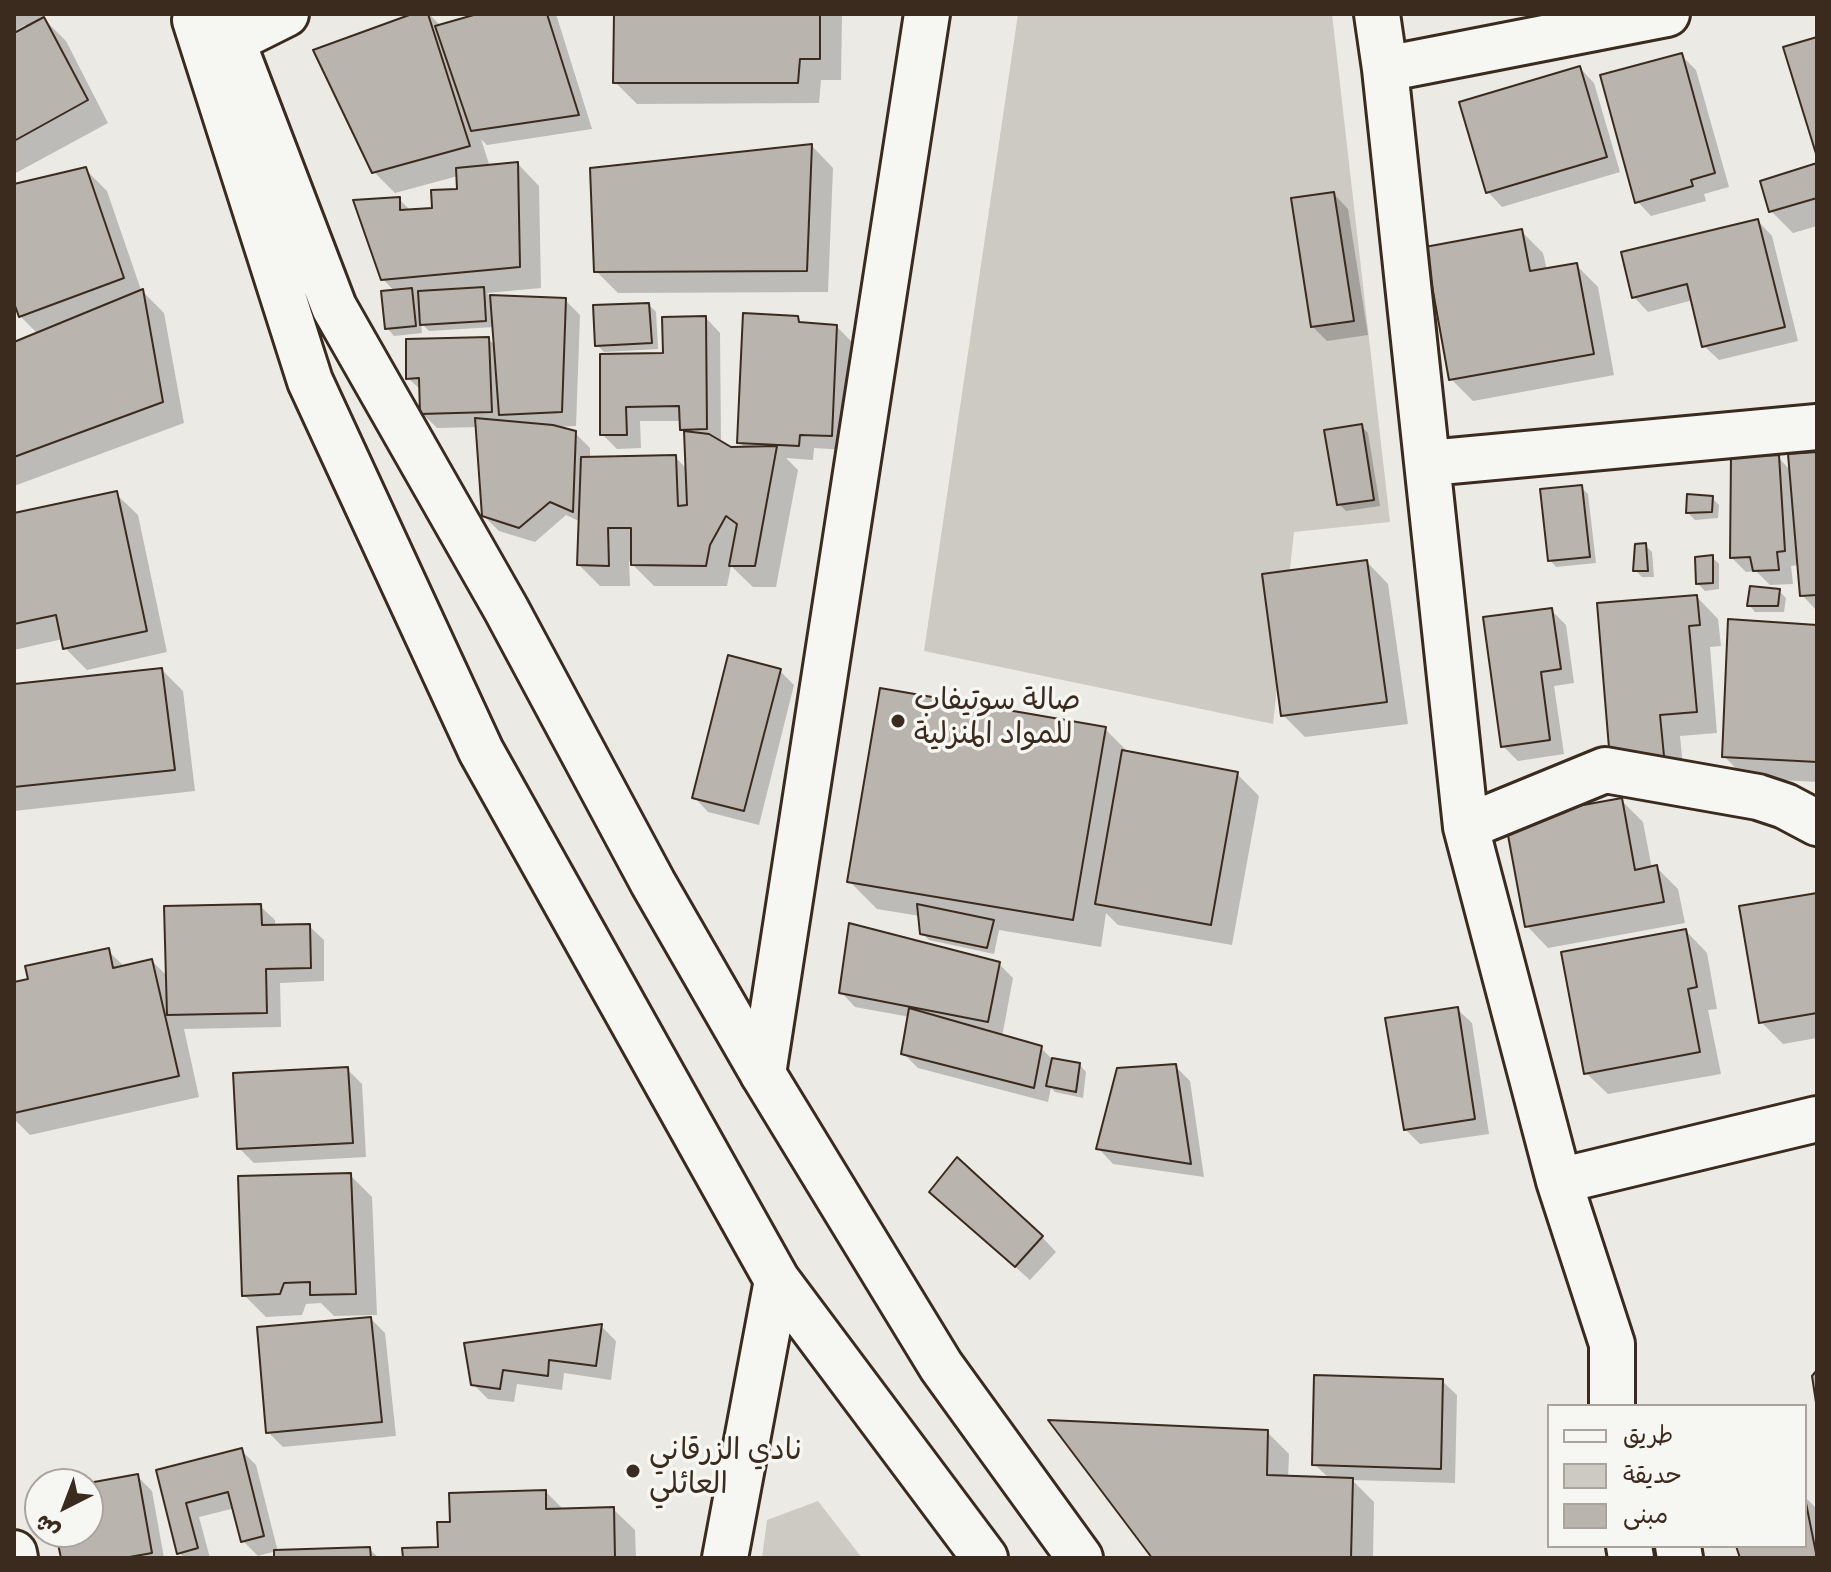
<!DOCTYPE html>
<html>
<head>
<meta charset="utf-8">
<style>
	body { margin:0 }
	#map { position:relative; width:1831px; height:1572px; overflow:hidden; background:#ebeae5; font-family:"Gochi Hand","Playpen Sans Arabic",sans-serif }
	canvas { display:block }
	.frame { position:absolute; inset:0; border:16px solid #3b2a1e; pointer-events:none }
	.legend { position:absolute; left:1547px; top:1404px; width:260px; height:144px; box-sizing:border-box; background:#f6f6f2; border:2px solid #aba49d; margin:0; padding:10px 14px; list-style:none; font-size:24px; color:#3b2a1e }
	.legend li { display:flex; align-items:center; gap:16px; height:40px }
	.legend b { width:40px; border:2px solid #aba49d }
	.north { position:absolute; left:24px; top:1468px; width:80px; height:80px; box-sizing:border-box; background:#f6f6f2; border:2px solid #aba49d; border-radius:50%; rotate:222deg; font-size:22px; font-weight:700; line-height:32px; text-align:center; color:#3b2a1e }
	.north::after { content:''; display:block; margin:auto; width:28px; height:36px; background:#3b2a1e; clip-path:polygon(50% 0,100% 100%,50% 72%,0 100%) }
</style>
</head>
<body>
<div id="map">
<canvas width="1831" height="1572"></canvas>
<div class="frame"></div>
<ul class="legend">
<li><b style="height:10px;background:#f6f6f2"></b>طريق</li>
<li><b style="height:22px;background:#cdcac4"></b>حديقة</li>
<li><b style="height:22px;background:#bab4ae"></b>مبنى</li>
</ul>
<div class="north">ش</div>
</div>
<script>
const context = document.querySelector('canvas').getContext('2d');
context.lineJoin = 'round';
function fill(path, color) { context.fillStyle = color; context.fill(path, 'evenodd'); }
function trace(path, color, width, dash) { context.strokeStyle = color; context.lineWidth = width; context.lineCap = dash ? 'butt' : 'round'; context.setLineDash(dash || []); context.stroke(path); }
function label(font, color, halo, rows, align = 'center') {
  context.font = font + ' "Gochi Hand","Playpen Sans Arabic",sans-serif'; context.lineWidth = 7; context.setLineDash([]); context.textBaseline = 'middle'; context.strokeStyle = halo; context.fillStyle = color; for (const [text, x, y, turn = 0] of rows) {
    context.save(); context.translate(x, y); context.rotate((+turn || 0) * Math.PI / 180); context.textAlign = isNaN(turn) ? turn : align; if (halo) context.strokeText(text, 0, 0); context.fillText(text, 0, 0); context.restore();
  }
}
const green = new Path2D(`
	M1018,14H1332L1390,522L1294,532L1273,724L924,651Z
	M818,1501L862,1558H762L767,1520Z`);
const shadow = new Path2D(`
	M14,14H48L42,17L66,41L108,123L14,174V35L27,28L25,25L14,31Z
	M418,14H429L441,26L484,14H556L592,129L487,145L481,139L490,167L518,164L539,186L541,288L487,293L491,297L565,300L580,315L576,426L557,427L575,433L590,448V459L675,457L687,469L686,433L682,429V421H640L641,448L617,449L602,434L665,355L706,318L720,333L721,444L731,449H746L739,442L797,318L804,325L836,326L851,341L846,450L814,448L813,460L786,458L798,470L776,587H753L731,566L727,586H654L629,561L630,586H600L579,565L581,522L566,515L535,542L499,531L484,516L478,427L437,428L422,413V391L408,378L488,339L496,346L494,327L429,331L421,323L422,333L394,336L387,328L395,292L383,279L399,199L411,211L434,210L460,190L458,176L395,193L373,171Z
	M616,14H842L841,80H821L819,103L637,104L615,82Z
	M1681,55L1696,70L1729,187L1704,194L1706,201L1651,216L1637,201Z
	M1580,68L1594,83L1620,172L1502,207L1488,192Z
	M812,146L833,168L828,292L618,293L596,271Z
	M1817,165V226L1793,233L1771,211Z
	M85,169L107,191L141,290L164,313L184,423L14,486V344L38,334L20,316L14,297V186Z
	M1334,194L1348,209L1368,335L1327,341L1312,326Z
	M1758,221L1772,236L1798,341L1719,360L1704,346L1693,300L1648,312L1634,297Z
	M1521,231L1543,253L1547,270L1576,265L1598,287L1614,375L1473,401L1451,379Z
	M649,305L656,312L658,349L604,352L597,345Z
	M1361,426L1368,433L1380,506L1346,511L1339,504Z
	M1817,454V611L1802,595L1799,565L1791,566L1793,584L1770,585L1756,571L1746,572L1732,558L1778,457L1791,471Z
	M1581,487L1588,494L1596,563L1556,567L1550,560Z
	M116,494L138,515L167,652L87,670L65,648L63,639L14,650V515Z
	M1712,498L1719,505L1718,518L1695,520L1688,513Z
	M1645,545L1652,552L1654,577H1642L1635,570Z
	M1712,557L1719,564V589L1705,591L1698,584Z
	M1367,562L1388,584L1408,724L1305,737L1283,715Z
	M1779,591L1786,598L1784,612H1755L1749,605Z
	M1697,597L1718,619L1721,646L1710,647L1717,733L1680,736L1684,777L1633,781Z
	M1551,610L1566,625L1574,683L1554,686L1564,754L1518,761L1503,746Z
	M1817,627V782L1745,778L1724,756Z
	M162,670L183,691L195,791L14,811V686Z
	M780,671L794,685L759,825L708,812L694,797Z
	M1105,729L1130,754L1237,774L1259,796L1232,945L1118,925L1106,913L1101,947L999,930L994,954L929,940L922,933L920,916L877,909L849,881Z
	M1621,800L1643,822L1652,869L1657,868L1678,889L1685,923L1548,948L1527,926Z
	M1817,895V1038L1783,1044L1761,1022Z
	M260,906L275,920V927L309,926L324,940V981L280,983L281,1027L184,1029L199,1097L30,1135L14,1119V984L30,980L108,951L125,967L152,961L168,977Z
	M1686,931L1707,953L1717,1009L1708,1010L1721,1074L1608,1094L1586,1073Z
	M999,964L1013,978L1002,1037L1041,1048L1054,1061L1079,1064L1086,1072L1083,1098L1055,1092L1051,1088L1048,1102L918,1068L903,1053L910,1017L855,1007L841,992Z
	M1457,1009L1472,1023L1489,1134L1420,1144L1405,1129Z
	M1175,1066L1190,1081L1204,1177L1113,1164L1099,1149Z
	M347,1069L362,1084L366,1157L254,1163L239,1148Z
	M350,1175L372,1197L377,1315L334,1316L321,1303L306,1304L302,1315L266,1317L244,1295Z
	M946,1206L1042,1237L1056,1252L1030,1280Z
	M368,1316L385,1333L396,1436L283,1447L268,1432Z
	M601,1326L616,1341L611,1380L564,1373L562,1390L517,1384L514,1402L488,1399L473,1384L467,1345Z
	M1442,1381L1457,1395L1455,1483L1352,1480L1374,1502L1373,1558H1154L1267,1432L1289,1454L1288,1478L1330,1479L1314,1464Z
	M241,1450L256,1465L278,1552L369,1549L379,1558H276V1551L258,1556L243,1541L235,1508L199,1517L210,1558H184L179,1552L158,1471Z
	M137,1476L152,1491L164,1558H63L79,1537V1532H88V1485Z
	M546,1492L564,1510L613,1509L635,1530L636,1558H405L440,1549L452,1524Z
	M1805,1497L1817,1509V1558H1742L1738,1546H1805Z`);
const building = new Path2D(`
	M412,14H428L470,146L372,173L313,50Z
	M477,14H547L579,115L471,131L435,26Z
	M614,14H820V59H800L798,83H613Z
	M44,17L88,100L14,141V33Z
	M1817,37V157L1783,47Z
	M1682,53L1715,173L1691,180L1693,186L1635,203L1600,75Z
	M1580,66L1607,157L1486,193L1459,102Z
	M812,144L807,271L594,272L590,168Z
	M518,162L520,267L381,280L353,200L400,197V210L432,208L431,190L457,189L456,168Z
	M1817,163V198L1769,212L1760,181Z
	M86,167L124,278L19,317L14,303V184Z
	M1334,192L1354,321L1311,327L1291,198Z
	M1758,219L1785,327L1702,347L1687,284L1632,298L1621,252Z
	M1522,229L1530,271L1577,263L1594,354L1449,380L1425,247Z
	M484,287L486,321L420,325L418,291Z
	M412,288L416,326L385,329L381,291Z
	M143,289L163,402L14,457V342Z
	M490,295L566,298L562,412L499,415Z
	M649,303L652,343L595,346L593,305Z
	M743,313L798,316L799,322L837,325L832,436L800,435L799,446L737,443Z
	M706,316L707,429L680,430L679,406L626,407L627,435H600V354L663,353L662,317Z
	M489,337L492,412L420,414L419,378L406,379V339Z
	M475,418L553,425L576,431L573,512L550,502L519,528L482,516Z
	M1362,424L1374,500L1337,505L1324,430Z
	M684,431L709,434L731,447L777,446L755,566H729L737,524L726,516L710,545L706,566L631,565V528H608L609,566L577,565L581,457L676,455L678,506L687,505Z
	M1817,452V595L1800,596L1788,454Z
	M1779,455L1785,551L1777,552L1779,570L1753,571L1750,557L1730,558L1731,456Z
	M1582,485L1590,557L1548,561L1540,489Z
	M117,491L147,631L63,649L56,615L14,624V513Z
	M1687,494L1713,496L1712,512L1686,513Z
	M1646,543L1648,571H1633L1635,544Z
	M1713,555V583L1696,584L1695,557Z
	M1367,560L1387,702L1281,716L1262,574Z
	M1750,586L1780,589L1778,606H1747Z
	M1697,595L1700,625L1689,626L1697,712L1660,715L1664,756L1610,760L1597,603Z
	M1552,608L1561,669L1541,672L1550,740L1501,747L1483,617Z
	M1728,619L1817,625V762L1722,757Z
	M728,655L781,669L744,811L692,798Z
	M162,668L175,770L14,787V684Z
	M880,688L1106,727L1073,920L847,882Z
	M1122,750L1238,772L1211,925L1095,904Z
	M1622,798L1635,870L1657,865L1664,902L1525,927L1505,819Z
	M1817,893V1013L1759,1023L1739,906Z
	M261,904L262,925L310,924L311,968L266,969L267,1013L167,1015L164,906Z
	M917,904L994,920L987,948L920,934Z
	M849,923L1000,962L988,1022L839,993Z
	M1686,929L1697,987L1688,989L1700,1052L1584,1074L1561,952Z
	M109,948L113,968L152,959L179,1076L14,1113V982L28,979L25,966Z
	M1458,1007L1475,1119L1404,1130L1385,1018Z
	M909,1008L1042,1046L1034,1088L901,1054Z
	M1052,1058L1080,1063L1076,1092L1046,1086Z
	M1176,1064L1191,1164L1096,1149L1117,1068Z
	M348,1067L353,1143L237,1149L233,1073Z
	M957,1157L1043,1236L1015,1267L929,1192Z
	M351,1173L356,1294L310,1295V1282L284,1283L280,1294L242,1296L238,1176Z
	M371,1317L382,1422L266,1433L257,1327Z
	M602,1324L596,1366L549,1360L548,1376L503,1370L500,1389L471,1385L464,1343Z
	M1817,1370V1409L1812,1376Z
	M1314,1375L1443,1379L1441,1469L1312,1465Z
	M1048,1420L1268,1430L1267,1475L1353,1478L1351,1558H1152Z
	M242,1448L264,1536L241,1542L228,1492L186,1503L198,1548L177,1554L156,1470Z
	M138,1474L152,1553L124,1558H61L57,1539L77,1535L76,1532H88V1484H83Z
	M546,1490V1509L614,1507L615,1558H403L402,1548L438,1547L437,1522H450L449,1493Z
	M1805,1498L1817,1558H1740L1736,1546H1805Z
	M370,1547L371,1558H274V1550Z`);
const minor = new Path2D(`
	M1377,14L1385,69L1466,827L1559,1181L1612,1344V1406
	M232,41L286,14
	M1385,69L1667,14
	M1429,463L1817,427
	M1466,827L1605,770L1758,797L1785,806L1817,823
	M763,1074L927,14
	M1559,1181L1817,1119
	M1629,1546L1631,1558
	M1678,1546L1680,1558
	M14,1553L15,1558`);
const major = new Path2D(`
	M222,14L334,307L506,609L653,883L763,1074L941,1366L1080,1558
	M195,20L310,381L481,751L777,1280L985,1558
	M725,1558L777,1280`);
const markers = [
	[898,721,8,"#3b2a1e"],
	[633,1471,8,"#3b2a1e"]
];
const poiNames = [
	["صالة سوتيفاب",914,704],
	["للمواد المنزلية",914,738],
	["نادي الزرقاني",649,1454],
	["العائلي",649,1488]
];
fill(green, '#cdcac4');
fill(shadow, '#0003');
fill(building, '#bab4ae');
trace(building, '#3b2a1e', 2);
trace(minor, '#3b2a1e', 50);
trace(major, '#3b2a1e', 50);
trace(minor, '#f6f6f2', 44);
trace(major, '#f6f6f2', 44);
for (const [x, y, r, color] of markers) { const dot = new Path2D(); dot.arc(x, y, r, 0, 2 * Math.PI); context.fillStyle = color; context.fill(dot); trace(dot, '#f6f6f2', 3); }
label('30px', '#3b2a1e', '#f6f6f2', poiNames, 'left');
</script>
</body>
</html>
